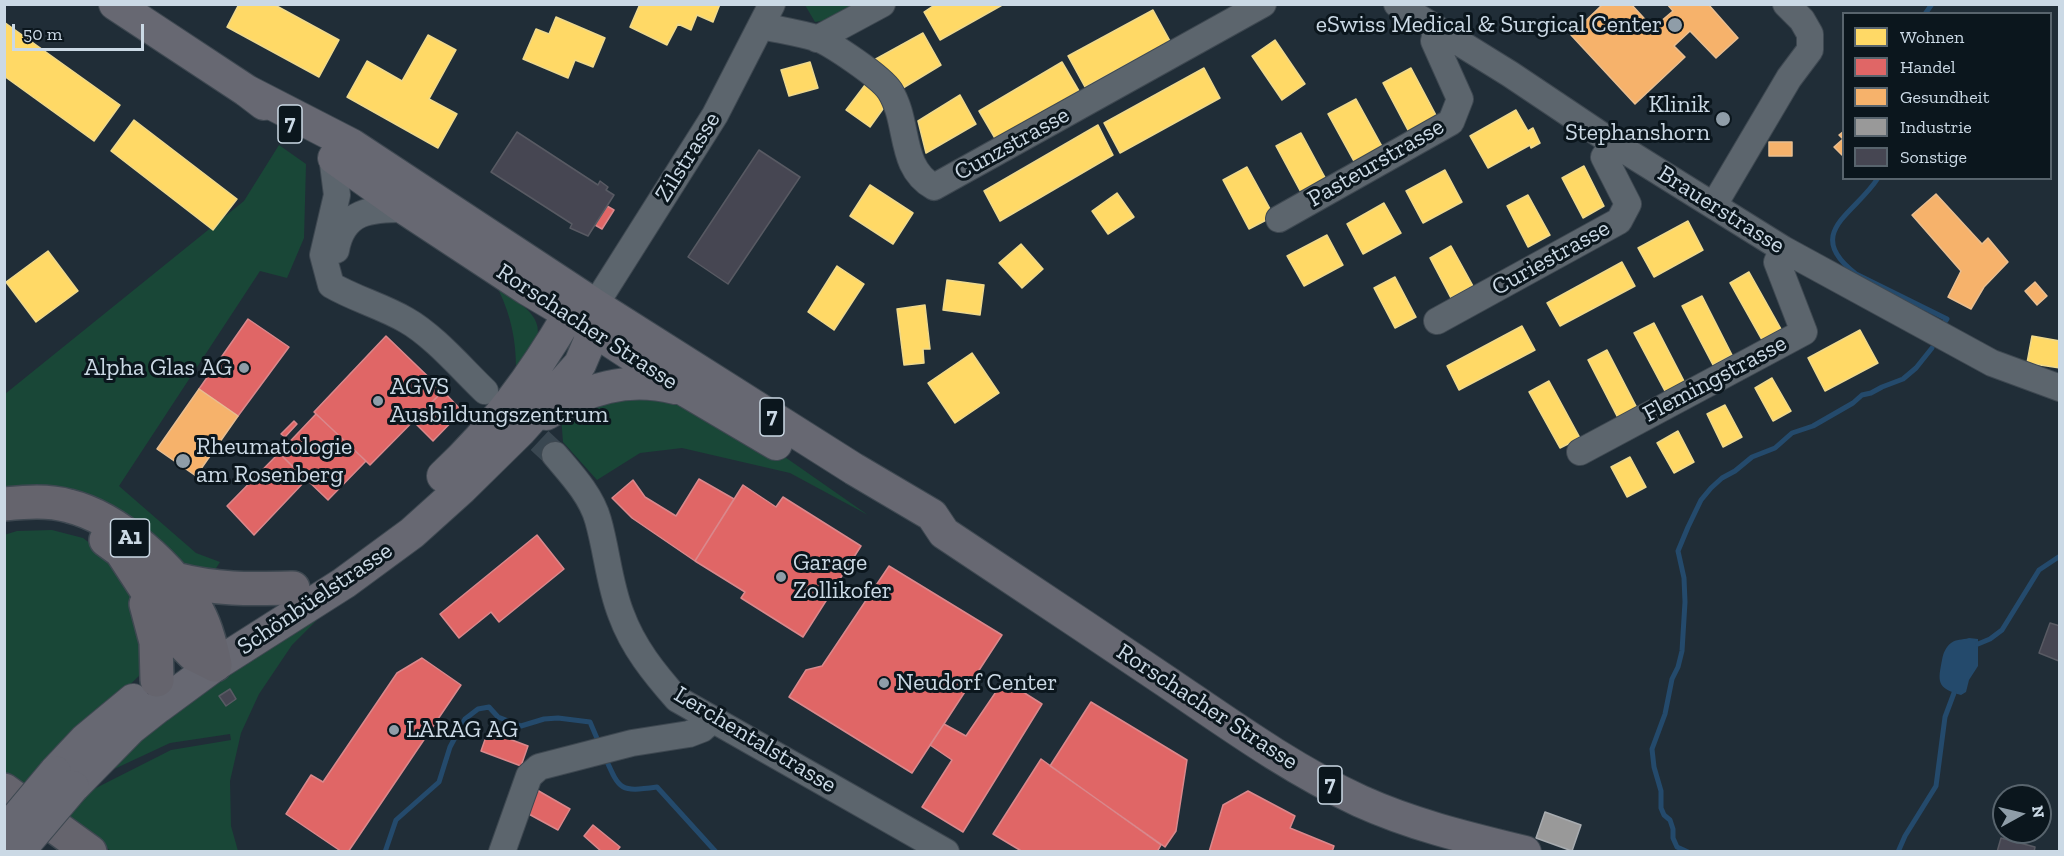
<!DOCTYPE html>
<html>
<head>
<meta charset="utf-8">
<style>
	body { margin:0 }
	#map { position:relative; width:2064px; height:856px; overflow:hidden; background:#202d37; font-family:"Zilla Slab",serif }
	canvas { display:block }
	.frame { position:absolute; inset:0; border:6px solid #cbd9e5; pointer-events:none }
	.legend { position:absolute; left:1842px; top:12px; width:210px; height:168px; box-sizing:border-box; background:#0b161d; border:2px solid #58646d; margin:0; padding:8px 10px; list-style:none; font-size:18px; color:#cbd9e5 }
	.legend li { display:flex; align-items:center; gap:12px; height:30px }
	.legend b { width:30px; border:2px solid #58646d }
	.north { position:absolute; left:1992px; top:784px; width:60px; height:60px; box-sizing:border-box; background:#0b161d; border:2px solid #58646d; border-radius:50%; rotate:82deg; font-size:16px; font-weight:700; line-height:24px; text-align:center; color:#cbd9e5 }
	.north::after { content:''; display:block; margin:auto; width:21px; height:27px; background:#8f9da8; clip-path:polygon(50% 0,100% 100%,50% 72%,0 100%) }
	.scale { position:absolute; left:12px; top:24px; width:132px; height:27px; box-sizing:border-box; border:3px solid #cbd9e5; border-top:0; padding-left:8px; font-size:18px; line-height:21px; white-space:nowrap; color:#cbd9e5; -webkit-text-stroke:4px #0b161d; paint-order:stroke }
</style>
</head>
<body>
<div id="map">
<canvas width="2064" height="856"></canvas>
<div class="frame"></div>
<ul class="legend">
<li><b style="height:16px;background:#ffd966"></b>Wohnen</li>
<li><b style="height:16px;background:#e06666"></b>Handel</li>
<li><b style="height:16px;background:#f6b26b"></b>Gesundheit</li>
<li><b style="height:16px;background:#999"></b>Industrie</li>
<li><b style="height:16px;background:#464652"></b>Sonstige</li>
</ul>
<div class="north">N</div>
<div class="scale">50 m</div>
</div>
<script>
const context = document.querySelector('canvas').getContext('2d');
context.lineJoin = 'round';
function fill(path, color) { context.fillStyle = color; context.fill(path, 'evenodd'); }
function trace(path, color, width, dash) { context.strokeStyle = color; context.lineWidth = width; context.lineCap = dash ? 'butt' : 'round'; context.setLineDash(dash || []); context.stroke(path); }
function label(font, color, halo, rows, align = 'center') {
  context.font = font + ' "Zilla Slab",serif'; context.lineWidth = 6; context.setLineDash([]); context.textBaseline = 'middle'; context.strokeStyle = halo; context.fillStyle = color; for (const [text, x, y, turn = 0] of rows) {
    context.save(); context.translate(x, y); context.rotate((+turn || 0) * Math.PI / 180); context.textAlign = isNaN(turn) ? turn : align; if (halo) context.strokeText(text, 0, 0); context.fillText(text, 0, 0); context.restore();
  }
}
const green = new Path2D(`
	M805,5H852L845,17L815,22Z
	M279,145L306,164L304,238L287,278L260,271L119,486L196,553L220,562L211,576L180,562L5,492V394L244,201Z
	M500,289C518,302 549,318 534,345C529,354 521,361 516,368C516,340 511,316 499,291Z
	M611,392L657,393L772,448L868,515L790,473L682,448L640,453L597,480L563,442L561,416Z
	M52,530L83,538L107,556L145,619L142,673L22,789L5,772L4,535L17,531Z
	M326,611L292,645L259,694L241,733L230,781L231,826L238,851H111L65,818L92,790L171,750L231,740L230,734L170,743L95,778L210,682Z`);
const water = new Path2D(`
	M1969,638L1978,639V666L1969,680L1966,692L1961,695C1936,688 1938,681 1942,660C1943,653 1946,647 1951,643C1956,639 1962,640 1969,638Z`);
const homes = new Path2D(`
	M239,4H273L339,40L319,77L227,27Z
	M640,4L650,5L720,4L713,22L697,15L691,30L678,24L667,45L630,27Z
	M936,4H1004L940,40L924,12Z
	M1153,10L1170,41L1085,87L1068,56Z
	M556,17L605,38L593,67L575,60L568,78L523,59L536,29L549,34Z
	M4,22L120,105L94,141L4,76Z
	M923,33L941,65L903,88L900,82L874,60Z
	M428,35L456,50L429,99L457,114L438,148L347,97L367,61L402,81Z
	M1275,40L1305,84L1282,100L1252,56Z
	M810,62L818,88L789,96L781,70Z
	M1062,62L1079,91L996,140L979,111Z
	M1204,68L1220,98L1120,153L1104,123Z
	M1411,68L1438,119L1410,134L1383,83Z
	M865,85L888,102L870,127L846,110Z
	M960,95L976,124L926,153L918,121Z
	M1356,99L1384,150L1356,165L1328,114Z
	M1516,110L1528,131L1533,128L1540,143L1531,148L1530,145L1488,168L1470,136Z
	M134,120L237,199L213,230L111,151Z
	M1098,125L1113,155L1000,221L984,191Z
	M1301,133L1328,183L1303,196L1276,146Z
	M1584,166L1604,206L1583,218L1562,178Z
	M1247,167L1274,216L1249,229L1223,180Z
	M1445,170L1462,202L1423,223L1406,191Z
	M870,185L913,213L893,244L850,216Z
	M1117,193L1134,217L1108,234L1092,211Z
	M1528,195L1550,235L1528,247L1507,206Z
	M1384,203L1401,233L1363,254L1347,224Z
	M1688,221L1703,250L1654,277L1638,248Z
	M1327,235L1343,265L1304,286L1287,256Z
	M1021,244L1043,269L1022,288L999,263Z
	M1451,246L1473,286L1451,298L1430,258Z
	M48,251L78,291L36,322L6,282Z
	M1622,262L1635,286L1560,326L1547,303Z
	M837,266L864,284L834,330L808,312Z
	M1749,272L1781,329L1762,340L1730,283Z
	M1395,277L1416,317L1395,328L1374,288Z
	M947,280L984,285L980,315L943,310Z
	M1702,296L1732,355L1713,365L1682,306Z
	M925,305L930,349H923L924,363L904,365L897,309Z
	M1654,323L1685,383L1666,393L1634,333Z
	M1522,326L1535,350L1459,390L1447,366Z
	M1860,330L1878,363L1825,391L1808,358Z
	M2032,336L2060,341V368L2027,363Z
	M1607,350L1637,408L1618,418L1588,360Z
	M972,353L999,393L955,423L928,383Z
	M1772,378L1791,411L1773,421L1755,388Z
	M1549,381L1580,438L1560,448L1529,392Z
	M1725,405L1742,437L1723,447L1707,414Z
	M1678,431L1694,462L1674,473L1657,443Z
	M1630,457L1646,487L1627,497L1611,467Z`);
const shops = new Path2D(`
	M607,206L614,210L602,229L595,225Z
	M248,319L289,347L238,416L199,389Z
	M386,336L443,391L370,465L314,412Z
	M443,391L462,411L433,441L413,421Z
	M316,414L366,461L328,500L279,453Z
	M294,421L297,424L285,437L281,434Z
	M279,453L306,480L254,535L227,506Z
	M699,479L734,499L695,561L632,518L612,498L633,480L645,497L676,516Z
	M743,485L776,507L783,497L861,546L803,637L741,598L745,592L695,561Z
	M537,535L564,569L499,622L491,612L459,638L440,614Z
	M889,566L1002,635L912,773L789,697L806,670L822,666Z
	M422,658L461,685L348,852H342L286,814L311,775L323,782L397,673Z
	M1004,680L1042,704L963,832L922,807L952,760L930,745L944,724L966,736Z
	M1091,702L1187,760L1176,831L1165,847L1050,766Z
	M488,731L528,746L521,766L481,751Z
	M1041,759L1161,845L1157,852H1023L993,834Z
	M537,790L570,809L558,830L525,812Z
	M1248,791L1295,816L1290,828L1334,846L1332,852H1209L1223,805Z
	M593,825L620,847L616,852H602L584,836Z`);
const health = new Path2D(`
	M1603,4H1631L1653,28L1673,11L1667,4H1708L1738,38L1716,58L1690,31L1674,46L1685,57L1635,104L1571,35Z
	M1844,131V157L1834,147L1843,139L1839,135Z
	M1769,142H1792V156H1769Z
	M1936,194L1982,244L1988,238L2008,262L1984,287L1971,309L1948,297L1961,271L1912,215Z
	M2035,282L2047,296L2037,305L2025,291Z
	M199,389L238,416L196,476L157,449Z`);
const industry = new Path2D(`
	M1545,812L1581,825L1572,851L1536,838Z`);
const stream = new Path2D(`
	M1925,14L1932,4
	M1878,178C1855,214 1802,233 1856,274L1947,319L1944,323
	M1978,644L1990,639L2002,630L2039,570L2060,556
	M605,757C620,791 620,792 657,787L716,852
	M385,852L396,820L439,782L450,747L465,719L478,709L489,707L498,717L521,726L544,719L558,718L590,722L599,743
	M1688,852L1677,847L1673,838V829L1670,820L1664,815L1661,808V791L1654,767L1652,749L1665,714L1672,679L1678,667L1682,651L1685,602L1684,578L1678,551L1688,527L1701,500L1711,488L1722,478L1735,471L1752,457L1775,448L1792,433L1813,426L1853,403L1862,395L1871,393L1882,387L1903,379L1916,368L1932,348
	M1898,852L1905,836L1936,786L1945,717L1954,693`);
const building = new Path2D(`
	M517,132L598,185L600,181L608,187L606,190L614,195L588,236L570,228L572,224L491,172Z
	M759,150L800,177L728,284L688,257Z
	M2050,623L2060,626L2059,661L2039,653Z
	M230,689L236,699L226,706L219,696Z
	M2001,838L2035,847L2034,852H1997Z`);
const minorTunnel = new Path2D(`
	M511,414L555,455`);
const minor = new Path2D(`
	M1397,4L1510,74L1613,143L1783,249L1992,363L2060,388
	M762,26C780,30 799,33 816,38C831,43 881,77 890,91C910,123 898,167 934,187L1263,4
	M817,39L882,4
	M332,156L337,195L323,255L331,285C355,299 382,306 406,320C433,335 462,369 485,391
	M1714,205L1789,78L1810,50V34L1802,20L1786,4
	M1279,219L1451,122L1460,99L1434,41L1437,30
	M336,250C343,210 371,209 405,209
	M595,305L715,115L772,4
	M1437,321L1619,221L1628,204L1604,157L1613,143
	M1580,452L1804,332L1777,262L1783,249
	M555,455C571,474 591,495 598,520C607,551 609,584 621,614C633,647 654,673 677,699L946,852
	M502,852L529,776L539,767L632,743L689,734L702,729L712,720`);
const major = new Path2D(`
	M115,4L247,91L264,104
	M247,91L352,145L595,305L854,469L932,515L944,533C1018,582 1093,632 1167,682C1229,724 1291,769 1360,801C1413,825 1468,838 1525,852
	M334,158L407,210L527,289L569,314L688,392L776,444
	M546,414C587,389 627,376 675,388
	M443,476C496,426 532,377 569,314
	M55,772L86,739L133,700
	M73,787L130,729L158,707L215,665L344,583L412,533L462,488L520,431L580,364L594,331L595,311`);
const highway = new Path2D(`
	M4,504C26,502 48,500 69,506C118,518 174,569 198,612C207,629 211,647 215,665
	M106,540L121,551L179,640L193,654L215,665
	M175,579C217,590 250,589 293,588
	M146,604L156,642L157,680
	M4,790L90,852`);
const majorBridge = new Path2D(`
	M4,833L55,772
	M18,852L73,787`);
const markers = [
	[1675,25,8,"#8f9da8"],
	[1723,119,8,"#8f9da8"],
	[244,368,6,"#8f9da8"],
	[378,401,6,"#8f9da8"],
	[183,461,8,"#8f9da8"],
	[781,577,6,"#8f9da8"],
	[884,683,6,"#8f9da8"],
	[394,730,6,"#8f9da8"]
];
const shields = [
	[290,124,24],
	[772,417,24],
	[130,538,39],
	[1330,785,24]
];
const shieldNames = [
	["7",290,124],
	["7",772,417],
	["A1",130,538],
	["7",1330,785]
];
const poiNames = [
	["eSwiss Medical & Surgical Center",1662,25,"right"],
	["Klinik",1710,105,"right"],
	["Stephanshorn",1710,133,"right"],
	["Alpha Glas AG",232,368,"right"],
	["AGVS",390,387],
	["Ausbildungszentrum",390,415],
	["Rheumatologie",196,447],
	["am Rosenberg",196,475],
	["Garage",793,563],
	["Zollikofer",793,591],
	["Neudorf Center",896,683],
	["LARAG AG",406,730]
];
const streetNames = [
	["Cunzstrasse",1012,144,-29],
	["Zilstrasse",688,157,-58],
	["Pasteurstrasse",1376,163,-30],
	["Brauerstrasse",1721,210,32],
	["Curiestrasse",1551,258,-29],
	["Rorschacher Strasse",587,327,33],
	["Flemingstrasse",1715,379,-28],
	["Schönbüelstrasse",315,599,-34],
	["Rorschacher Strasse",1207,707,33],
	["Lerchentalstrasse",755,740,31]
];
fill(green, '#194737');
fill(water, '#244a6c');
fill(homes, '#ffd966');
trace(homes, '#efd98c', 1.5);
fill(shops, '#e06666');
trace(shops, '#da888c', 1.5);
fill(health, '#f6b26b');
trace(health, '#e9be90', 1.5);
fill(industry, '#999');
trace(industry, '#a8acb0', 1.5);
trace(stream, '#244a6c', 5);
fill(building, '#464652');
trace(building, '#585a63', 1.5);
trace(minorTunnel, '#3a4751', 26, [26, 13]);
trace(minor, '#3e4851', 28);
trace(major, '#3e4851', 34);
trace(highway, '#3e4851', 36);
trace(minor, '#5c656d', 26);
trace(major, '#676872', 32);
trace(highway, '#65646d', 33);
trace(majorBridge, '#3e4851', 34, []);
trace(majorBridge, '#676872', 32);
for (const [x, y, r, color] of markers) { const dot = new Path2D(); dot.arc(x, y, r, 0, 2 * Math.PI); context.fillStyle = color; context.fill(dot); trace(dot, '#0b161d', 2); }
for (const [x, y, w] of shields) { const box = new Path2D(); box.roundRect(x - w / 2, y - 19, w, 38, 4.5); context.fillStyle = '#0b161d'; context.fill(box); trace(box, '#cbd9e5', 1.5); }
label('bold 22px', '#cbd9e5', null, shieldNames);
label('24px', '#cbd9e5', '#0b161d', poiNames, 'left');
label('24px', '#cbd9e5', '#0b161d', streetNames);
</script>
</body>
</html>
